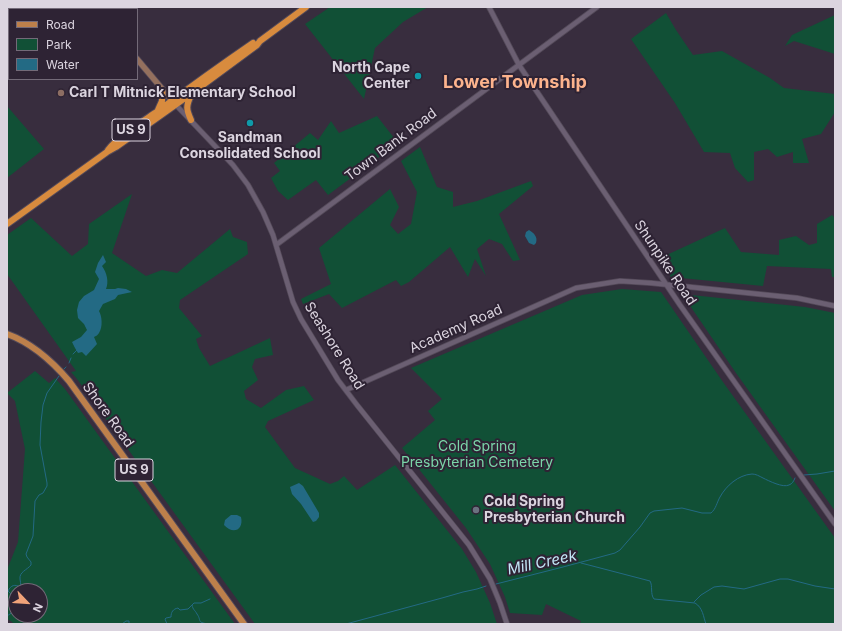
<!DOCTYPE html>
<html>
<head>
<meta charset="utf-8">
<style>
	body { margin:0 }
	#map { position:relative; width:842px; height:631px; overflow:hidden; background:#382d3e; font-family:Inter,sans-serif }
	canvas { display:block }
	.frame { position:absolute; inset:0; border:8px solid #dbd4df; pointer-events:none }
	.legend { position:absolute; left:8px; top:8px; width:130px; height:72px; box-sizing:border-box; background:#2e2334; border:1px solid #736a78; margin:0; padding:5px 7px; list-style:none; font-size:12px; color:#dbd4df }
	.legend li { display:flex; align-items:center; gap:8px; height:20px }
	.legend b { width:20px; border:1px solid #736a78 }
	.north { position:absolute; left:8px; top:583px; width:40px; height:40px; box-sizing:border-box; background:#2e2334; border:1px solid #736a78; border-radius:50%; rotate:115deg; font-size:11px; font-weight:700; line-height:16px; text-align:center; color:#dbd4df }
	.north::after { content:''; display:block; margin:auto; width:14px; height:18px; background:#f0a279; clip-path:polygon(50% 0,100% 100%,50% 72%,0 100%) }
</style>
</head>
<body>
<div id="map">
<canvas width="842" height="631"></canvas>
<div class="frame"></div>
<ul class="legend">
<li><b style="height:5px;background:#bd804b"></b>Road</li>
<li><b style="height:11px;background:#115036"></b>Park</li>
<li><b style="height:11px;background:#236a84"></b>Water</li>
</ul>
<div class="north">N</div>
</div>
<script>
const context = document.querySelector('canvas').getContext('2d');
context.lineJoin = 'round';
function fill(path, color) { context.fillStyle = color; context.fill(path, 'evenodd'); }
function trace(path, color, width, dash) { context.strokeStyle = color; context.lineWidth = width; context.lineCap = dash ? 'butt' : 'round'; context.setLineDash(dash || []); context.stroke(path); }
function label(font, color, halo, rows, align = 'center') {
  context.font = font + ' Inter,sans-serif'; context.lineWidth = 4; context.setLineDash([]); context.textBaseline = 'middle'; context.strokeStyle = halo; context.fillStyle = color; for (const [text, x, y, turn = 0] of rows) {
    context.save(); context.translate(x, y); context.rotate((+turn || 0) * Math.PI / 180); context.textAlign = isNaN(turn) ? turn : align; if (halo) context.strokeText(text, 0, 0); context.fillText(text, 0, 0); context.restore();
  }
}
const green = new Path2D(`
	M330,7H428L403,22L375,48L364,99L305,24Z
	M666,13L676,30L693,55L722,51L770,78L784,88L835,94V112L821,134L802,139L809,163H793V152L777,157L768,149L754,152V180L748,182L735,168L730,153L704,152L675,103L631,39Z
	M835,15V54L794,41L785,46L792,35Z
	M7,106L44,149L7,178Z
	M377,116L398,143L328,195L316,180L288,200L278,191L271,178L280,171L274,163L310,133L318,140L331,121L339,133Z
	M420,147L437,187L453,192V207L477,201L531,181L533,186L499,214L520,260L513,261L502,244L489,239L477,249L486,276L475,259L468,277L450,247L409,282L401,286L396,280L342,308L329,294L303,304L301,299L331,284L319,248L390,189L399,207L390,225L398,234L411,224L417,192L401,161Z
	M132,194L112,253L146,276L162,270L177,273L230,229L233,237L247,242L248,254L180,300L179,308L202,336L196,339L199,348L210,366L270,338L273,355L255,359L252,367L258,380L244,391L246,399L261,408L286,390L304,386L314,400L268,421L265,427L295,468L330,484L338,481L344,476L357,490L395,465L462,549L476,572L490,603L497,624H255L77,379L71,372L76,371L7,274V235L31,218L72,256L88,244L89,224Z
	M832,215L835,218V277H832L831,269L767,266L763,286L671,277L660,261V258L725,228L741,252L779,255V240L796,236L809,245L817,243V224Z
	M622,289L661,292L723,382L835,538V624H580L581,621L546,604L542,615L510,613L505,597L490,564L466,528L402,448L435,420L428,411L442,399L411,368L582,295Z
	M682,294L805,307L835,313V511L736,373Z
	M35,371L49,383L55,378L65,389L235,624H14L11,621L7,619V570L18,542L25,449L15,401L7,393ZM16,591H40V615H16Z`);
const water = new Path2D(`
	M529,230C534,233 538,237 536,243L534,245L529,243L525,236L526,232Z
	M103,255L106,262L102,266C107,273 109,282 106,289H115L118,288L126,289L132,292L118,295L115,299L103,304L99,311C102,316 103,327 99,333C98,335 96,336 94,337L97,344L86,356L82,352L78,353L75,348L72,342L81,337L87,330L84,324L78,318L77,310L79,302L84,296L94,290L99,279L95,272L98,263Z
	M299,483L303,486L319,513V517L316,521L313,522L301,504L292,494L290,487Z
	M231,515H237L241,517C244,530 233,535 224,525L225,520Z`);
const stream = new Path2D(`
	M73,354L77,350
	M69,363L71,358
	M64,369L66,367
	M804,475L817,474L835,471
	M581,563L650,581C653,586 650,594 654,599L695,603C703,608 703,616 706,624
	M496,584L563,567L615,553L620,550L640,527L650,513L654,511L682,508L702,513H711C716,509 717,502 720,497C726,486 738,475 752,474C756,474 759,476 763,478C769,481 783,488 789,485C792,484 794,481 795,478
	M694,602L701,595L714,587L722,586L744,589L780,579H788L815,586L835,589
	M16,603L12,599L11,594L8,591C11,585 15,584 20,587L21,586C21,584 20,581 20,579C19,572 27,570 31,565V562L27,557L26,554L33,536L35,501L39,495L43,493L47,486V483L40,445L41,422L43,405L47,393L59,376
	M192,605L194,603H201L210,599
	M7,616L16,610
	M122,624L126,621H129V624
	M142,624H145
	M167,624L165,619L166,618L171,617C171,612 173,609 178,608L180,610L188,609L192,605C193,610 195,610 197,614C202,621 196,622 208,624
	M346,624L442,598L463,592L477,589L486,586`);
const tertiary = new Path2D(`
	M489,7L519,65L680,305L835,524
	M176,105L233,165L248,185L263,212L273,235L293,302L301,319L338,380L357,405L469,545L490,579L500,603L507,624
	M276,245L597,7
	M346,390L576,288L620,281L651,283L797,298L835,306`);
const secondary = new Path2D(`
	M70,7L75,9
	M137,59L174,103`);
const primary = new Path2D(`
	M7,334C32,343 52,361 69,381L244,624`);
const trunk = new Path2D(`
	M158,110L162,101V90
	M191,120C186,109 186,106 191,95
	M108,150C120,135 142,122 158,111C189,88 221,65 253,43
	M7,224L107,152L116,147L192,93L257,45L260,41L306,7`);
const markers = [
	[418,76,4,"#0f9aa8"],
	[61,93,4,"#8d6e63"],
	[250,123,4,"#0f9aa8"],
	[476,510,4,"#6b7280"]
];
const shields = [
	[131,130,38],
	[134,470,38]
];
const shieldNames = [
	["US 9",131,130],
	["US 9",134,470]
];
const poiNames = [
	["North Cape",410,68,"right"],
	["Center",410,84,"right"],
	["Carl T Mitnick Elementary School",69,93],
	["Sandman",250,138,"center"],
	["Consolidated School",250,154,"center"],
	["Cold Spring",484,502],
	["Presbyterian Church",484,518]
];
const streetNames = [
	["Town Bank Road",391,145,-37],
	["Shunpike Road",665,263,56],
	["Academy Road",456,329,-24],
	["Seashore Road",334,346,58],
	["Shore Road",108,415,54]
];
const parkNames = [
	["Cold Spring",477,447],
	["Presbyterian Cemetery",477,463]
];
const waterNames = [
	["Mill Creek",542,563,-12]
];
const districtNames = [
	["Lower Township",515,83]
];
fill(green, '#115036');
fill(water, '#236a84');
trace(stream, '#236a84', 1);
trace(tertiary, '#544a59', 6);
trace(secondary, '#544a59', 7);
trace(primary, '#544a59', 8);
trace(trunk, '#544a59', 8);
trace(tertiary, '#6b5f72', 4.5);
trace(secondary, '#94705e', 5.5);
trace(primary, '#bd804b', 6);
trace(trunk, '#d88b3e', 6);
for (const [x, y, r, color] of markers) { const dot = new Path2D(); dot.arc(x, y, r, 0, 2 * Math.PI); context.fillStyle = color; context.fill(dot); trace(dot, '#2e2334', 1.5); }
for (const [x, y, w] of shields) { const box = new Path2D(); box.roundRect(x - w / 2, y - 11, w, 22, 3); context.fillStyle = '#2e2334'; context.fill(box); trace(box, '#dbd4df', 1); }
label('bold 13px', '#dbd4df', null, shieldNames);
label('bold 14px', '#dbd4df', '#2e2334', poiNames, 'left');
label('14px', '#dbd4df', '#2e2334', streetNames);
label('14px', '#7bd6a9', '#2e2334', parkNames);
label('italic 15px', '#c3e8f8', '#2e2334', waterNames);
label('bold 18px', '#fcb38d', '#2e2334', districtNames);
</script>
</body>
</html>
